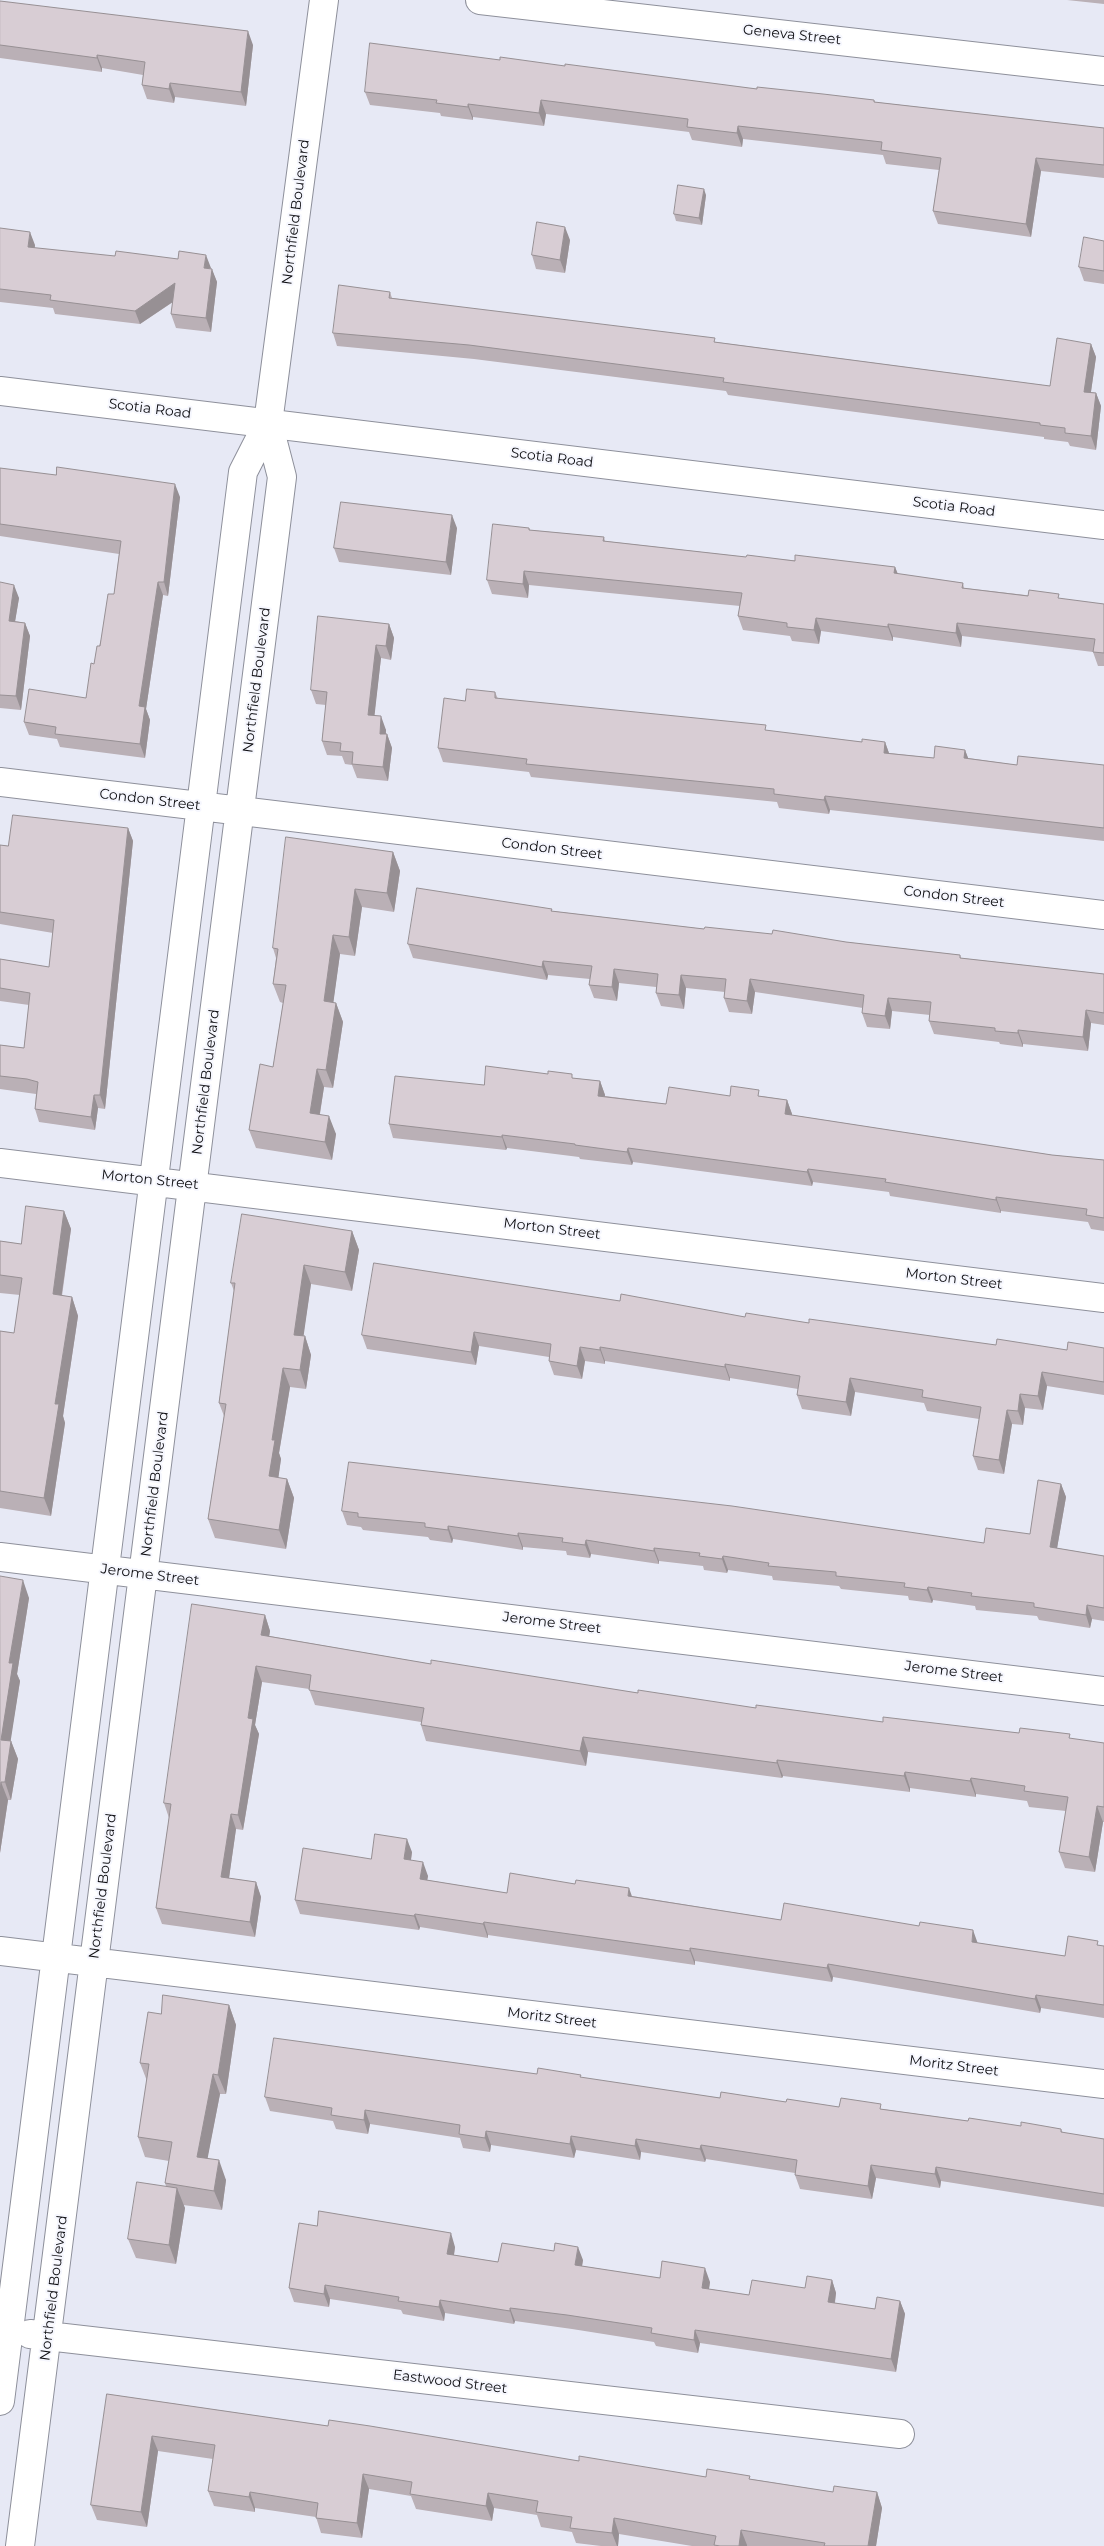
<!DOCTYPE html>
<html>
<head>
<meta charset="utf-8">
<style>
	body { margin:0 }
	canvas { display:block; background:#e7e9f5 }
</style>
</head>
<body>
<canvas width="1104" height="2546"></canvas>
<script>
const context = document.querySelector('canvas').getContext('2d');
context.lineJoin = 'round';
function trace(path, color, width, dash) { context.strokeStyle = color; context.lineWidth = width; context.lineCap = dash ? 'butt' : 'round'; context.setLineDash(dash || []); context.stroke(path); }
function fill(path, color) { context.fillStyle = color; context.fill(path, 'evenodd'); }
function label(font, color, halo, rows, align = 'center') {
  context.font = font + ' Montserrat,sans-serif'; context.lineWidth = 4; context.setLineDash([]); context.textBaseline = 'middle'; context.strokeStyle = halo; context.fillStyle = color; for (const [text, x, y, turn = 0] of rows) {
    context.save(); context.translate(x, y); context.rotate((+turn || 0) * Math.PI / 180); context.textAlign = isNaN(turn) ? turn : align; if (halo) context.strokeText(text, 0, 0); context.fillText(text, 0, 0); context.restore();
  }
}
const street = new Path2D(`
	M480,0L1104,71
	M268,423L324,0
	M0,782L1104,915
	M0,1163L1104,1298
	M0,1557L1104,1691
	M0,1951L1104,2084
	M30,2334L900,2434
	M0,2401L243,472L268,423L282,477L20,2546`);
const secondary = new Path2D(`
	M0,391L1104,525`);
const wall = new Path2D(`
	M1067,0H1104V4Z
	M0,1L253,45L246,106L175,97L174,103L147,99L142,85L143,75L102,68V72L0,58Z
	M500,60L757,89L874,100L875,102L1104,128V178L1041,171L1031,237L938,224L933,211L939,170L886,164L883,155L743,139L742,147L692,140L689,132L546,114L544,126L473,117V120L441,116L440,113L370,105L365,92Z
	M706,195L702,225L676,221L674,214Z
	M0,228L35,245V248L211,268L217,282L211,332L176,328L171,314L173,302L140,324L55,314L53,308L0,302Z
	M570,240L565,273L536,269L532,255Z
	M1104,241V284L1084,281L1079,267Z
	M390,292L392,298L716,342L1050,386L1091,344L1096,357L1091,392L1096,393L1101,406L1096,450L1070,446L1068,442L1044,439V437L728,395L726,391L474,359L337,346L333,333Z
	M0,468L180,497L168,596L163,595L146,709L150,720L145,758L60,747L57,739L29,735L24,722L86,698L94,664L114,594L119,554L0,536Z
	M457,528L451,575L339,562L334,548Z
	M529,528L530,530L604,537L605,541L746,557L895,567L898,574L963,583L964,588L1104,604V666H1098L1093,652L962,636L961,647L893,637V641L821,631L819,644L792,641L790,636L743,630L738,616L740,606L529,585L528,598L492,594L487,580Z
	M0,582L19,598L15,621L25,623L30,636L21,710L0,708Z
	M389,624L394,638L391,660L381,658L374,716L386,730V734H387L392,748L388,781L357,778L352,765L345,764L342,756L327,755L322,741L326,705L316,704L311,690Z
	M495,692L498,699L862,742H885L889,753L934,758L965,750L968,758L1017,765H1104V841L830,810L829,814L779,808L777,802L531,777L529,772L443,762L438,748L465,701Z
	M128,828L133,841L105,1109L98,1108L95,1130L39,1122L35,1109L36,1094L0,1089V1045L24,1048L29,1005L0,1001V959L49,967L53,933L0,924V845L8,846Z
	M393,852L400,871L394,912L362,907L355,956L340,954L333,1003H336L343,1022L333,1088L324,1087L320,1114L336,1134L332,1160L256,1148L249,1130L273,1067L283,1003L280,1002L273,984L276,958L273,948Z
	M552,909V911L704,929L846,942L960,955L961,958L1104,974V1025L1091,1023L1088,1051L1023,1044V1047L1000,1044L999,1042L934,1034L929,1021L930,1015L892,1011L890,1029L867,1027L862,1013L863,1008L755,992L752,1014L729,1012L724,998L725,992L686,988L684,1009L661,1006L656,993V987L619,983L617,1001L594,998L589,985L590,979L548,975L547,980L413,958L408,944Z
	M573,1078L600,1081L605,1095V1096L666,1104L730,1096H761L787,1100L792,1114V1115L1052,1155L1104,1160V1231L1091,1229L1088,1222L1001,1211V1213L890,1196L889,1192L813,1182L812,1186L633,1162L632,1165L580,1159L579,1157L507,1148L506,1150L393,1138L389,1124L484,1085Z
	M64,1211L71,1229L62,1296L72,1297L78,1316L63,1416L65,1423L51,1516L0,1508V1331L14,1333L20,1295L0,1293V1241L21,1244Z
	M352,1231L359,1250L352,1291L311,1284L303,1336H305L311,1355L306,1389L290,1387L279,1453L281,1459L278,1478L287,1479L294,1498L286,1549L215,1538L208,1519L224,1416L219,1403L234,1291L231,1283Z
	M620,1301L745,1317L809,1323L996,1345L1067,1350L1104,1348V1395L1047,1386L1043,1410L1025,1408L1023,1425L1012,1424L1004,1474L978,1470L973,1456L979,1419L927,1411L924,1403L855,1392L851,1416L802,1409L797,1395L798,1389L730,1378V1381L605,1361V1364L585,1361L582,1379L554,1375L549,1361V1357L479,1346L476,1365L367,1349L362,1335Z
	M1061,1484L1066,1497L1057,1548L1104,1556V1621L1092,1619L1090,1628L1039,1620L1037,1616L976,1610L975,1606L933,1600L932,1603L909,1600L908,1596L841,1589L839,1586L773,1580L772,1576L728,1570L727,1573L704,1570L703,1566L659,1561V1564L591,1554L590,1558L567,1555L566,1551L523,1547V1550L453,1539L452,1543L430,1540L428,1537L363,1530L361,1527L347,1525L342,1511L984,1543L1030,1534Z
	M0,1576L29,1598L17,1674L20,1681L10,1741H11L18,1759L11,1800H8L0,1853Z
	M265,1615L270,1631L269,1636L431,1664L638,1693L756,1708L883,1722L1019,1733L1071,1739L1104,1743V1822H1103L1095,1872L1065,1868L1059,1852L1066,1811L1029,1807L1027,1801L976,1794V1797L910,1788V1792L783,1776L782,1778L588,1752L586,1766L426,1741L421,1725V1722L315,1705L309,1689L262,1682L255,1725L259,1734L243,1830L236,1829L229,1878L256,1882L261,1897L255,1937L162,1924L156,1908L169,1818L164,1803Z
	M412,1852L411,1860L428,1876L427,1880L507,1893L632,1896L781,1920L978,1943L1065,1956L1100,1946H1104V2018L1041,2008L1040,2013L833,1977L832,1982L695,1961V1965L488,1935V1938L420,1927L419,1930L300,1914L295,1900L371,1859Z
	M229,2005L236,2025L226,2094H220L207,2159L226,2180L222,2210L183,2205L185,2208L176,2264L136,2258L128,2239L166,2186L165,2183L169,2161L145,2157L138,2137L147,2081L140,2063L161,2014Z
	M537,2074L582,2078L720,2098L786,2102L839,2107L882,2109L968,2121L1021,2126L1061,2129L1063,2133L1104,2139V2207L941,2181L940,2188L876,2178L872,2199L800,2189L795,2175V2173L706,2159L705,2162L641,2152L640,2160L576,2150L574,2158L491,2145L490,2152L463,2148L460,2138L370,2124L368,2134L336,2129L333,2121L270,2111L265,2097Z
	M317,2226L455,2247L454,2255L498,2262L583,2260L582,2266L660,2278L710,2282L709,2289L749,2295L805,2288L832,2280L836,2293L835,2303L875,2309L900,2301L905,2314L896,2372L700,2343L698,2353L656,2346L654,2342L572,2329L515,2321L514,2324L445,2313L444,2321L403,2314L401,2310L330,2299L329,2307L294,2302L289,2288Z
	M107,2394L328,2426L579,2461L706,2477L751,2479L833,2492H877L882,2508L876,2546H692L619,2534L618,2546H601L576,2543L572,2532L541,2527L537,2515L494,2508L492,2521L416,2509L411,2496L369,2489L362,2538L321,2533L316,2517L255,2508V2512L214,2506L208,2491L213,2459L158,2451L147,2527L97,2520L91,2505Z`);
const shadedWall = new Path2D(`
	M248,31L253,45L246,106L241,92Z
	M97,55L102,68V72L97,58Z
	M170,83L175,97L174,103L169,89Z
	M541,100L546,114L544,126L539,113Z
	M468,104L473,117V120L468,107Z
	M738,126L743,139L742,147L737,133Z
	M1036,158L1041,171L1031,237L1026,224Z
	M704,189L706,195L702,225L699,218Z
	M565,227L570,240L565,273L560,260Z
	M30,232L35,245L33,261L28,247Z
	M206,255L211,268H204Z
	M212,269L217,282L211,332L206,318Z
	M175,283L180,297L140,324L135,311Z
	M1091,344L1096,357L1089,405L1084,392Z
	M1096,393L1101,406L1096,450L1091,436Z
	M175,484L180,497L168,596L164,582Z
	M452,515L457,528L451,575L446,562Z
	M895,567L900,580L894,573Z
	M524,571L529,585L528,598L523,584Z
	M158,582L163,595L146,709L150,720L145,758L140,744L139,706Z
	M14,585L19,598L13,634L9,621Z
	M816,618L821,631L819,644L814,630Z
	M25,623L30,636L21,710L16,696Z
	M957,623L962,636L961,647L956,633Z
	M389,624L394,638L391,660L386,646Z
	M888,624L893,637V641L888,627Z
	M376,645L381,658L373,729L368,715Z
	M381,716L386,730L385,747L380,734Z
	M387,734L392,748L388,781L383,767Z
	M885,742L890,756L884,753Z
	M965,750L970,763L964,758Z
	M825,796L830,810L829,814L824,800Z
	M128,828L133,841L105,1109L100,1095Z
	M393,852L400,871L394,912L387,893Z
	M355,889L362,907L355,956L349,937Z
	M333,935L340,954L331,1020L324,1001Z
	M543,961L548,975L547,980L542,967Z
	M614,969L619,983L617,1001L612,987Z
	M681,975L686,988L684,1009L679,995Z
	M750,979L755,992L752,1014L747,1001Z
	M888,998L892,1011L890,1029L885,1016Z
	M336,1003L343,1022L333,1088L326,1070Z
	M1086,1010L1091,1023L1088,1051L1083,1037Z
	M1018,1030L1023,1044V1047L1018,1033Z
	M317,1069L324,1087L317,1131L310,1113Z
	M600,1081L605,1095L603,1109L598,1096Z
	M94,1095L98,1108L95,1130L91,1117Z
	M787,1100L792,1114L790,1128L785,1114Z
	M329,1116L336,1134L332,1160L325,1142Z
	M502,1135L507,1148L506,1150L502,1137Z
	M628,1148L633,1162L632,1165L627,1152Z
	M808,1169L813,1182L812,1186L807,1172Z
	M996,1197L1001,1211V1213L996,1200Z
	M64,1211L71,1229L59,1313L53,1294Z
	M352,1231L359,1250L352,1291L345,1272Z
	M304,1265L311,1284L301,1354L294,1335Z
	M72,1297L78,1316L63,1416L65,1423L51,1516L44,1498L55,1404Z
	M474,1332L479,1346L476,1365L471,1352Z
	M305,1336L311,1355L306,1389L300,1370Z
	M580,1347L585,1361L582,1379L577,1366Z
	M600,1347L605,1361V1364L600,1350Z
	M725,1364L730,1378V1381L725,1367Z
	M283,1368L290,1387L279,1453L281,1459L276,1495L269,1476L272,1440Z
	M1042,1372L1047,1386L1043,1410L1038,1396Z
	M850,1378L855,1392L851,1416L846,1402Z
	M1020,1394L1025,1408L1023,1425L1018,1411Z
	M1007,1410L1012,1424L1004,1474L999,1460Z
	M287,1479L294,1498L286,1549L279,1530Z
	M1061,1484L1066,1497L1055,1560L1050,1547Z
	M448,1526L453,1539L452,1543L448,1530Z
	M518,1533L523,1547V1550L518,1536Z
	M586,1540L591,1554L590,1558L585,1545Z
	M654,1548L659,1561V1564L654,1551Z
	M723,1556L728,1570L727,1573L722,1559Z
	M23,1580L29,1598L17,1674L20,1681L8,1758L1,1740L9,1663Z
	M928,1587L933,1600L932,1603L927,1590Z
	M1087,1605L1092,1619L1090,1628L1086,1615Z
	M265,1615L270,1631L267,1650L261,1635Z
	M256,1666L262,1682L255,1725L259,1734L243,1830L238,1815L248,1718Z
	M583,1737L588,1752L586,1766L580,1751Z
	M11,1741L18,1759L11,1800L5,1782Z
	M777,1760L783,1776L782,1778L777,1763Z
	M905,1772L910,1788V1792L904,1776Z
	M971,1778L976,1794V1797L970,1781Z
	M1,1782L8,1800L0,1853V1792Z
	M1097,1806L1103,1822L1095,1872L1089,1857Z
	M231,1814L236,1829L227,1892L221,1877Z
	M407,1839L412,1852L409,1873L404,1859Z
	M423,1862L428,1876L425,1892L420,1879Z
	M256,1882L261,1897L255,1937L250,1922Z
	M629,1888L634,1902L628,1896Z
	M415,1914L420,1927L419,1930L414,1916Z
	M484,1922L488,1935V1938L483,1924Z
	M973,1930L978,1944L972,1942Z
	M690,1948L695,1961V1965L690,1951Z
	M828,1964L833,1977L832,1982L827,1968Z
	M1036,1995L1041,2008L1040,2013L1035,1999Z
	M229,2005L236,2025L226,2094L218,2075Z
	M213,2074L220,2094L204,2177L197,2157Z
	M365,2110L370,2124L368,2134L364,2120Z
	M486,2131L491,2145L490,2152L485,2138Z
	M571,2136L576,2150L574,2158L570,2144Z
	M636,2139L641,2152L640,2160L635,2146Z
	M701,2145L706,2159L705,2162L700,2149Z
	M219,2160L226,2180L222,2210L214,2191Z
	M871,2165L876,2178L872,2199L868,2186Z
	M936,2167L941,2181L940,2188L935,2174Z
	M177,2188L185,2208L176,2264L169,2245Z
	M451,2233L455,2247L452,2268L447,2254Z
	M578,2247L583,2260L580,2278L575,2265Z
	M705,2268L710,2282L707,2301L702,2288Z
	M832,2280L836,2293L833,2315L828,2302Z
	M325,2285L330,2299L329,2307L324,2294Z
	M440,2300L445,2313L444,2321L439,2307Z
	M900,2301L905,2314L896,2372L891,2359Z
	M510,2308L515,2321L514,2324L510,2311Z
	M695,2330L700,2343L698,2353L694,2340Z
	M152,2436L158,2451L147,2527L141,2512Z
	M363,2474L369,2489L362,2538L357,2523Z
	M250,2492L255,2508V2512L249,2497Z
	M877,2492L882,2508L876,2546H868Z
	M488,2493L494,2508L492,2521L486,2506Z
	M614,2518L619,2534L618,2546H617L612,2533Z
	M741,2530L747,2545V2546H739Z`);
const building = new Path2D(`
	M0,1L248,31L241,92L170,83L169,89L142,85L145,62L97,55V58L0,45Z
	M370,43L500,60V57L565,66V64L757,89V87L823,94L874,100V102L1104,128V165L1036,158L1026,224L933,211L941,158L881,150L882,142L738,126L737,133L687,127L688,119L541,100L539,113L468,104V107L436,103L437,100L365,92Z
	M678,185L704,189L699,218L674,214Z
	M537,222L565,227L560,260L532,255Z
	M0,228L30,232L28,247L115,256L116,251L178,259L179,251L206,255L204,268L212,269L206,318L171,314L175,283L135,311L50,300L51,295L0,289Z
	M1084,237L1104,241V271L1079,267Z
	M339,285L390,292L389,298L715,338L714,342L1050,386L1057,338L1091,344L1084,392L1096,393L1091,436L1065,433V428L1040,425V423L723,382L724,378L469,345L333,333Z
	M57,467L175,484L164,582H158L139,706L145,707L140,744L55,734L56,727L24,722L29,689L86,698L91,663L94,664L97,646H100L108,594H114L121,541L0,524V468L56,475Z
	M341,502L452,515L446,562L334,548Z
	M493,524L529,528V530L604,537L603,541L746,557L747,555L795,561V555L895,567L894,573L963,583L962,588L1028,596L1029,590L1059,594L1058,598L1104,604V653L1093,652L1095,639L957,623L956,633L888,624V627L816,618L814,630L787,627V623L738,616L742,593L524,571L523,584L487,580Z
	M0,582L14,585L9,621L25,623L16,696L0,695Z
	M318,616L389,624L386,646L376,645L368,715L381,716L380,734H387L383,767L352,764L353,752L340,751L341,743L322,741L327,692L311,690Z
	M467,689L495,692V698L766,725L765,730L862,742V739L885,742L884,753L934,758L935,746L965,750L964,758L1017,765L1018,756L1104,765V828L825,796L824,800L774,794V789L526,764L527,759L438,748L444,698L465,701Z
	M13,815L128,828L100,1095H94L91,1117L35,1109L38,1082L27,1079L0,1076V1045L24,1048L30,993L0,988V959L49,967L54,920L0,912V845L8,846Z
	M286,837L393,852L387,893L355,889L349,937L333,935L324,1001L336,1003L326,1070L317,1069L310,1113L329,1116L325,1142L249,1130L260,1064L273,1067L286,985L273,984L278,949L273,948Z
	M417,888L552,909L551,911L704,929L705,927L772,934L773,930L846,942L960,955V958L1104,974V1013L1086,1010L1083,1037L1018,1030V1033L995,1031V1028L929,1021L931,1002L888,998L885,1016L862,1013L864,995L750,979L747,1001L724,998L726,979L681,975L679,995L656,993L658,974L614,969L612,987L589,985L592,966L543,961L542,967L408,944Z
	M486,1066L548,1074V1071L572,1074V1078L600,1081L598,1096L666,1104L669,1087L730,1096L731,1086L759,1090L758,1096L787,1100L785,1114L1052,1155L1104,1160V1218L1086,1215L1087,1209L996,1197V1200L885,1182L886,1179L808,1169L807,1172L628,1148L627,1152L575,1145V1144L502,1135V1137L389,1124L395,1076L484,1085Z
	M26,1206L64,1211L53,1294L72,1297L55,1404H59L44,1498L0,1491V1331L14,1333L22,1278L0,1275V1241L21,1244Z
	M242,1214L352,1231L345,1272L304,1265L294,1335L305,1336L300,1370L283,1368L272,1440H275L269,1476L287,1479L279,1530L208,1519L226,1404L219,1403L235,1283H231Z
	M374,1263L620,1301L621,1294L745,1317L746,1313L809,1323V1319L996,1345L997,1339L1067,1350L1068,1342L1104,1348V1382L1042,1372L1038,1396L1020,1394L1018,1411L1007,1410L999,1460L973,1456L981,1407L922,1397L923,1390L850,1378L846,1402L797,1395L800,1376L725,1364V1367L600,1347V1350L580,1347L577,1366L549,1361L551,1344L474,1332L471,1352L362,1335Z
	M349,1462L732,1506L984,1543L986,1528L1030,1534L1038,1480L1061,1484L1050,1547L1104,1556V1608L1087,1605L1086,1615L1034,1607V1603L971,1596L972,1593L928,1587L927,1590L904,1587L905,1583L836,1576V1572L768,1566L769,1563L723,1556L722,1559L699,1556L700,1553L654,1548V1551L586,1540L585,1545L562,1542L563,1538L518,1533V1536L448,1526V1530L425,1527V1523L358,1517V1513L342,1511Z
	M0,1576L23,1580L9,1663H13L1,1740L11,1741L5,1782H1L0,1792Z
	M192,1604L265,1615L261,1635L431,1664V1660L638,1693V1690L756,1708V1705L883,1722V1717L1019,1733L1020,1728L1070,1734L1069,1738L1104,1743V1807L1097,1806L1089,1857L1059,1852L1068,1797L1024,1791L1025,1786L971,1778L970,1781L905,1772L904,1776L777,1760V1763L583,1737L580,1751L421,1725L424,1708L309,1690L311,1675L256,1666L248,1718L253,1719L238,1815L231,1814L221,1877L256,1882L250,1922L156,1908L171,1804L164,1803Z
	M375,1834L407,1839L404,1859L423,1862L420,1879L507,1893L510,1873L575,1884L576,1880L629,1888L628,1896L781,1920L784,1903L919,1926L920,1922L973,1930L972,1942L1065,1956L1068,1936L1098,1941L1097,1945L1104,1946V2005L1036,1995L1035,1999L828,1964L827,1968L690,1948V1951L484,1922L483,1924L415,1914L414,1916L295,1900L303,1848L371,1859Z
	M163,1995L229,2005L218,2075L213,2074L197,2157L219,2160L214,2191L165,2183L172,2142L138,2137L149,2064L140,2063L148,2012L161,2014Z
	M274,2038L537,2074L538,2068L581,2075L580,2077L720,2098L721,2092L786,2102L787,2099L839,2107L841,2098L881,2104L880,2109L968,2121L969,2118L1021,2126V2122L1061,2129V2132L1104,2139V2194L936,2167L935,2174L871,2165L868,2186L795,2175L797,2160L701,2145L700,2149L636,2139L635,2146L571,2136L570,2144L486,2131L485,2138L459,2134L460,2125L365,2110L364,2120L331,2115L332,2108L265,2097Z
	M137,2182L177,2188L169,2245L128,2239Z
	M319,2211L451,2233L447,2254L498,2262L502,2243L554,2251L555,2243L578,2247L575,2265L660,2278L662,2261L705,2268L702,2288L749,2295L752,2280L805,2288L807,2276L832,2280L828,2302L875,2309L877,2297L900,2301L891,2359L695,2330L694,2340L651,2333L652,2328L567,2315L510,2308V2311L440,2300L439,2307L398,2301L399,2297L325,2285L324,2294L289,2288L299,2223L317,2226Z
	M107,2394L328,2426L329,2420L370,2426L579,2461V2456L706,2477L707,2469L750,2476L749,2479L833,2492L834,2486L877,2492L868,2546H824L825,2543L741,2530L739,2546H720L714,2545L716,2536L614,2518L612,2533L570,2528L572,2517L536,2512L538,2501L488,2493L486,2506L410,2494L412,2482L363,2474L357,2523L316,2518L318,2503L250,2492L249,2497L208,2491L215,2445L152,2436L141,2512L91,2505Z`);
const streetNames = [
	["Geneva Street",792,35,6],
	["Northfield Boulevard",296,212,-83],
	["Scotia Road",150,409,7],
	["Scotia Road",552,458,7],
	["Scotia Road",954,507,7],
	["Northfield Boulevard",257,680,-83],
	["Condon Street",150,800,7],
	["Condon Street",552,849,7],
	["Condon Street",954,897,7],
	["Northfield Boulevard",206,1082,-83],
	["Morton Street",150,1180,6],
	["Morton Street",552,1229,7],
	["Morton Street",954,1279,7],
	["Northfield Boulevard",155,1484,-83],
	["Jerome Street",150,1575,7],
	["Jerome Street",552,1623,7],
	["Jerome Street",954,1672,7],
	["Northfield Boulevard",103,1886,-83],
	["Moritz Street",552,2018,7],
	["Moritz Street",954,2066,7],
	["Northfield Boulevard",54,2288,-83],
	["Eastwood Street",450,2382,7]
];
trace(street, '#8e909b', 30);
trace(secondary, '#8e909b', 30);
trace(street, '#fff', 28);
trace(secondary, '#fff', 28);
fill(wall, '#bab0b6');
fill(shadedWall, '#979094');
fill(building, '#d8cdd4');
trace(building, '#979094', 1);
label('14px', '#0e0e12', '#f6f7fe', streetNames);
</script>
</body>
</html>
